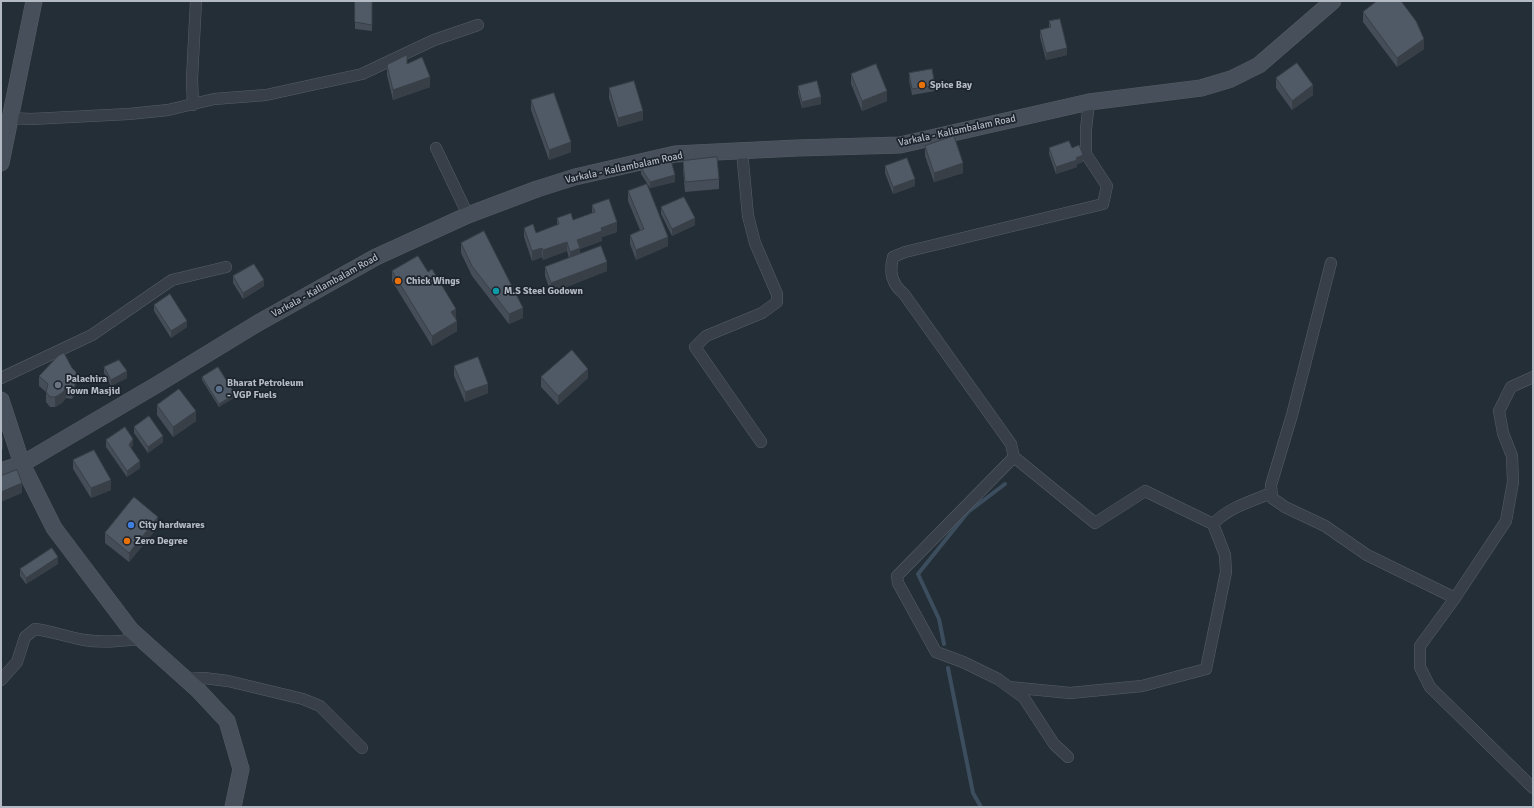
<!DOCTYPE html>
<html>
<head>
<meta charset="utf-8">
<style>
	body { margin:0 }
	#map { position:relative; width:1534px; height:808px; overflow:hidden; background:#242e37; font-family:Signika,sans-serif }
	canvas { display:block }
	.frame { position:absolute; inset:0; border:2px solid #b3bac4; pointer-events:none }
</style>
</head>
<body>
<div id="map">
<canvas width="1534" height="808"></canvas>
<div class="frame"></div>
</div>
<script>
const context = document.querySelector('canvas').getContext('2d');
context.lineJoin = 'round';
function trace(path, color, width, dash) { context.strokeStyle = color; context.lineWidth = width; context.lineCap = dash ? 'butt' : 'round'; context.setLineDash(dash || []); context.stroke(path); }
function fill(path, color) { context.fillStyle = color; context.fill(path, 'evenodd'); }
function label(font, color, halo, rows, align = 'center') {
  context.font = font + ' Signika,sans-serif'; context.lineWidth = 3.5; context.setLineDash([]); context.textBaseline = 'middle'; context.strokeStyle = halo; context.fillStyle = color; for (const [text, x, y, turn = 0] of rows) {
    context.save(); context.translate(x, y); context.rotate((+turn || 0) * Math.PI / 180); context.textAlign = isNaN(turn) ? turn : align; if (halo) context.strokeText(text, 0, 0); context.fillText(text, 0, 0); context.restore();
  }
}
const stream = new Path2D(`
	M944,644L939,619L918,574L968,512L1005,484
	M948,668L973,793L981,807`);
const minor = new Path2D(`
	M193,105L192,79L196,1
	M9,118L31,119L129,114L168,110L214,99L266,95L362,74L434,40L478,25
	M436,148L468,215
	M742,151L748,216L755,243L777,294V302L762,313L706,336L695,347L761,442
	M1331,263L1292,415L1271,485L1272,498L1285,507L1325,526L1367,555L1455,598
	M1533,377L1511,387L1499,411L1503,433L1512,456L1513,482L1506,521L1455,598L1420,646V667L1430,687L1533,788
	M1,378L92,335L172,280L226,267
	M1014,457L1095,523L1145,491L1213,524
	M186,679L204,678L228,681L303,699L320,706L362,748
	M1,680L17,662L25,637L35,629C51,631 67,637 84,640C103,643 121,641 140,639
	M1009,687L1070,693L1142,686L1206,669L1226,572L1225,555L1213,524C1229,507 1250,502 1271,493
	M1068,757L1054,744L1024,698L998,679L963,662L936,652L898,583L897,576L1014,457L1011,444L904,294C892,284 889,273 893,257L905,252L1103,204L1107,186L1086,154V129L1089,102`);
const secondary = new Path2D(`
	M1,163L34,1
	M1,400L22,464L54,528L131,630L198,690L227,721L241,769L233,807
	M1,471L22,464L158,384L258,323L376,257L468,215L537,189L575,177L675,154L797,148L900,145L1089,102L1201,88L1231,79L1259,65L1333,1`);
const wall = new Path2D(`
	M355,1H372V31L355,29Z
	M1363,12L1424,49L1397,67L1363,22Z
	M1049,21L1067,55L1046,60L1040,37V30L1049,28Z
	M407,64L430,87L393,100L387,75V65Z
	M909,73L935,85V91L912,95L909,80Z
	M851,74L887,101L862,111L851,84Z
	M1276,78L1313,95L1292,110L1276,88Z
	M798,86L821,104L802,108L798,93Z
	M609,88L643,120L618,127L609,98Z
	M531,100L571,152L549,160L531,110Z
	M925,146L963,173L934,182L925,156Z
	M1049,148H1072L1083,162L1077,164V167L1056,174L1049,154Z
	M683,161L719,179V189L685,192L683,170Z
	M885,166L915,186L893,194L885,173Z
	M641,168L675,182L650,188L641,174Z
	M628,191L668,246L636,260L630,244V235L640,230L628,201Z
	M592,205L617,232L602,237V241L580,249V253L607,271L551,293L545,276V267L569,258L567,251L543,260L542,257L532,261L524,237V228L536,233L557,225V218L573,220L592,213Z
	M661,207L695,225L672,236L661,214Z
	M461,243L523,318L509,324L472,276L461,253Z
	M392,271L456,318V319L457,331L432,346L392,281Z
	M233,276L264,286L243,299L233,283Z
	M154,305L187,327L171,338L154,311Z
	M454,366L488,393L465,402L454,376Z
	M104,367L127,378L111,386L104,373Z
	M72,368L76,372L75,395L72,399L66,398L62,403L55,407H50L46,402V392L39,386V376Z
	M202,377L235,397L219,407L202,380Z
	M541,377L588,378L558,405L541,387Z
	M157,405L196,421L173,437L157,415Z
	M134,427L163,442L148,453L134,433Z
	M106,440L133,445L131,448L140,468L127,477L106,447Z
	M73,460L111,490L91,498L73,469Z
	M158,527L129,562L105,543V533Z
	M58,564L26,584L20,576V569Z`);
const shadedWall = new Path2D(`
	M1424,39V49L1397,67V58Z
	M1067,48V55L1046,60V53Z
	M430,77V87L393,100V90Z
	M1313,85V95L1292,110V101Z
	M887,91V101L862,111V101Z
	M821,97V104L802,108V102Z
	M643,111V120L618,127V118Z
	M571,142V152L549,160V150Z
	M1083,155V162L1077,164V167L1056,174V167L1076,158Z
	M963,163V173L934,182V173Z
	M675,175V182L650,188V182Z
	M915,179V186L893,194V187Z
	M695,218V225L672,236V229Z
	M617,222V232L602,237V241L580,249V258L570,262V252L577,240L601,228Z
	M668,237V246L636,260V250Z
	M567,242V251L543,260V250Z
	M542,248V257L532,261V251Z
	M607,262V271L551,293V283Z
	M264,280V286L243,299V293Z
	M523,308V318L509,324V314Z
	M456,309V318L451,321V312Z
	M187,321V327L171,338V331Z
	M457,321V331L432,346V336Z
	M588,369V378L558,405V396Z
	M127,371V378L111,386V380Z
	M76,377L75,395L72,399V389L74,379Z
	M488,384V393L465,402V392Z
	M66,388V398L62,403L55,407V397Z
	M235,394V397L219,407V404Z
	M196,411V421L173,437V427Z
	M163,436V442L148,453V447Z
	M3,439V449L1,450V440Z
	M133,439V445L129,452V445Z
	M140,461V468L127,477V471Z
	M111,480V490L91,498V488Z
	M22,483V493L1,502V492Z
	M158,517V527L129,562V553Z
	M58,557V564L26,584V578Z`);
const building = new Path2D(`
	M355,1H372V25L355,22Z
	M1377,1H1401L1416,21L1424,39L1397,58L1363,12Z
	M1060,19L1067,48L1046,53L1040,30L1051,27L1049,21Z
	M407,55V64L422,57L430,77L393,90L387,65Z
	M1297,63L1313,85L1292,101L1276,78Z
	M876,64L887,91L862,101L851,74Z
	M932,69L935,85L912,89L909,73Z
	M634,81L643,111L618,118L609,88Z
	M817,81L821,97L802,102L798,86Z
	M554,93L571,142L549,150L531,100Z
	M954,136L963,163L934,173L925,146Z
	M1069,141L1072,148L1079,145L1083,155L1076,158L1077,160L1056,167L1049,148Z
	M717,157L719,179L685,182L683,161Z
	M907,158L915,179L893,187L885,166Z
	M671,160L675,175L650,182L641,168Z
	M647,184L668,237L636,250L630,235L644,229L628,191Z
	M684,197L695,218L672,229L661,207Z
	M609,199L617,222L601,228L602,231L577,240L580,248L570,252L567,242L543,250L542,248L532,251L524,228L533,224L536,233L559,224L557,218L571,213L573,220L595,212L592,205Z
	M484,231L523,308L509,314L472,266L461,243Z
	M601,246L607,262L551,283L545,267Z
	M418,256L428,272L432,269L456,309L451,312L457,321L432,336L392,271Z
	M254,264L264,280L243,293L233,276Z
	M170,294L187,321L171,331L154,305Z
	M572,350L588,369L558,396L541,377Z
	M64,353L72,368L76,372V377L74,379L75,385L72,389L66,388L62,393L55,397H50L46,392L48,384L39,376L58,356Z
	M478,357L488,384L465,392L454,366Z
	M119,360L127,371L111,380L104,367Z
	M218,367L235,394L219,404L202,377Z
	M179,389L196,411L173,427L157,405Z
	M149,416L163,436L148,447L134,427Z
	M125,427L133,439L129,445L140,461L127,471L106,440Z
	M1,434L3,439L1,440Z
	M94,450L111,480L91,488L73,460Z
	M17,470L22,483L1,492V476Z
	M134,497L158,517L129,553L105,533Z
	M52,548L58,557L26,578L20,569Z`);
const markers = [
	[922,85,4,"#e8710a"],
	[398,281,4,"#e8710a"],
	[496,291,4,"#0f9aa8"],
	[58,385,4,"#6b7280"],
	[219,389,4,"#5c6f8a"],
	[131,525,4,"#3f7fe0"],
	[127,541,4,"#e8710a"]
];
const poiNames = [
	["Spice Bay",930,85],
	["Chick Wings",406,281],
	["M.S Steel Godown",504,291],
	["Palachira",66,379],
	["Town Masjid",66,391],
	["Bharat Petroleum",227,383],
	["- VGP Fuels",227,395],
	["City hardwares",139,525],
	["Zero Degree",135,541]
];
const streetNames = [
	["Varkala - Kallambalam Road",957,131,-12],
	["Varkala - Kallambalam Road",624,168,-12],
	["Varkala - Kallambalam Road",325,286,-29]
];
trace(stream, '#3c4d5e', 4);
trace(minor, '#565d66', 12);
trace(secondary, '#565d66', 17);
trace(minor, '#383f48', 11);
trace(secondary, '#464f5a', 16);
fill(wall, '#454d58');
fill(shadedWall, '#383f47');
fill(building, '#505a66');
trace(building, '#383f47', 1);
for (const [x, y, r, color] of markers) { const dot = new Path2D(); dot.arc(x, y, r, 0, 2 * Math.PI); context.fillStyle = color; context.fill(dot); trace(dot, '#1d242d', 1.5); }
label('bold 10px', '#b3bac4', '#1d242d', poiNames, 'left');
label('10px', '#b3bac4', '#1d242d', streetNames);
</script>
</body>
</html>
